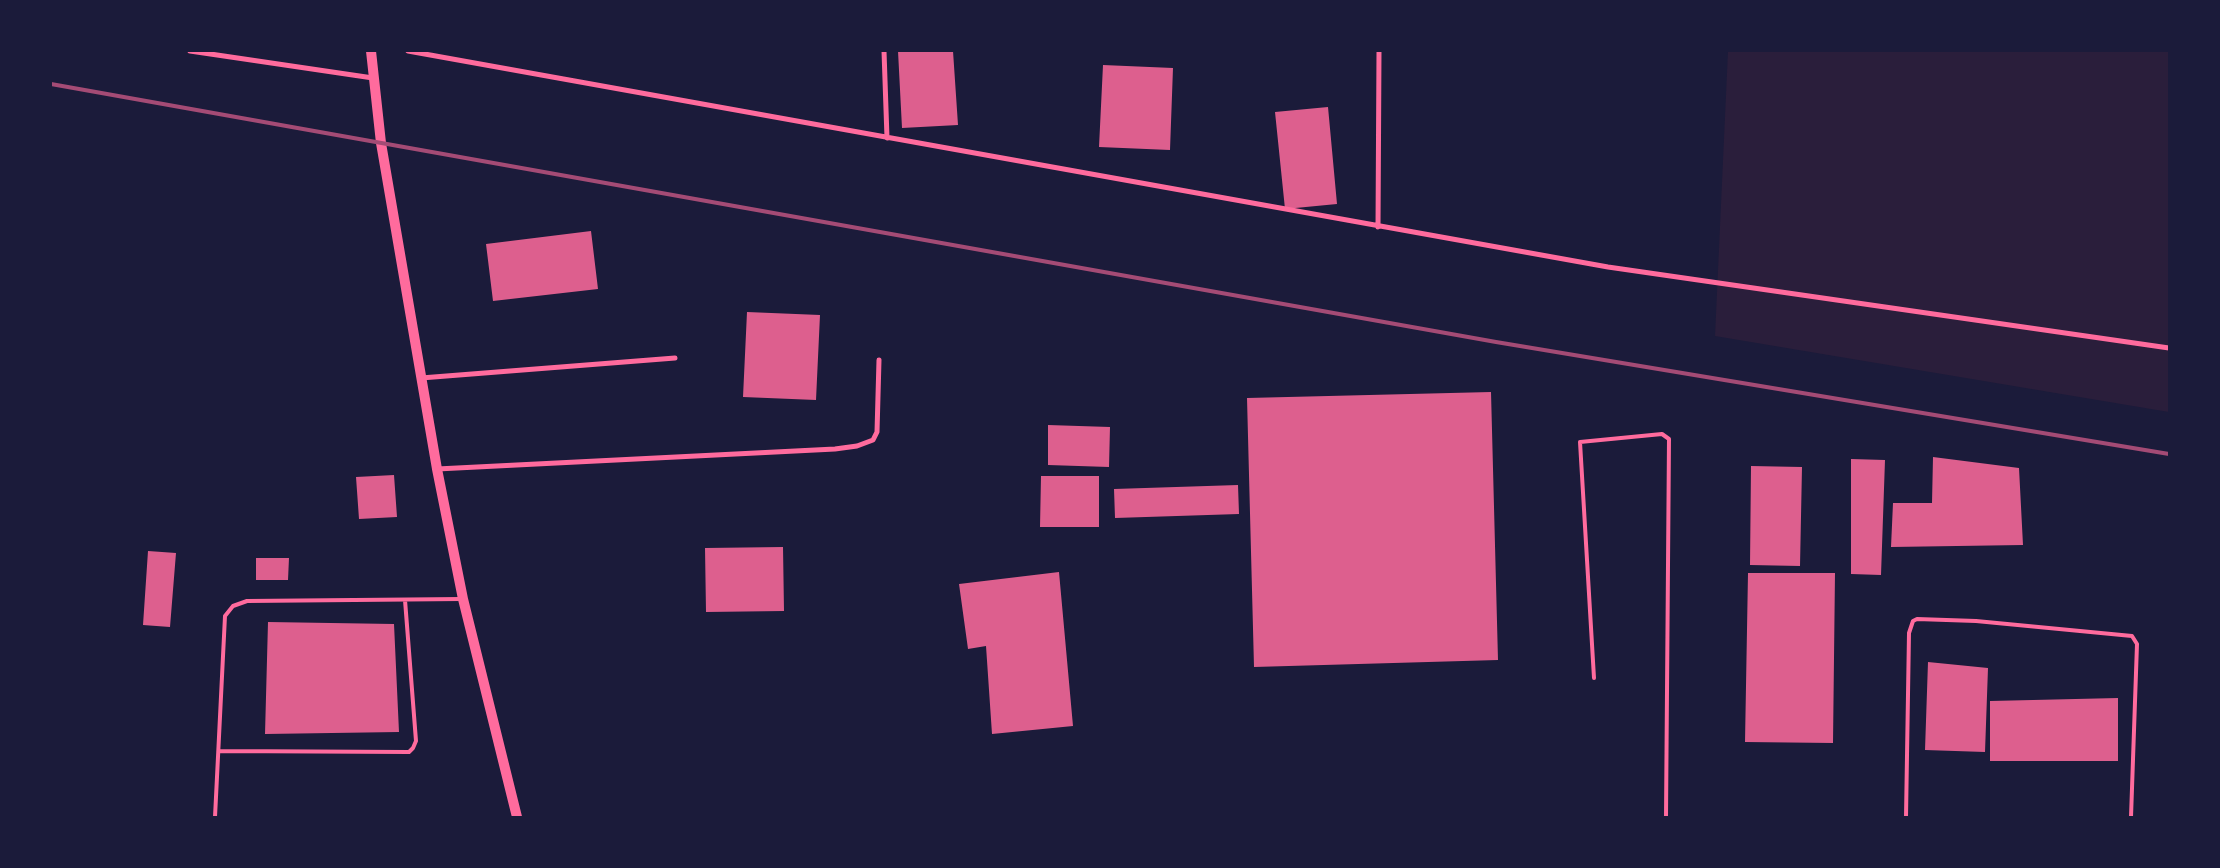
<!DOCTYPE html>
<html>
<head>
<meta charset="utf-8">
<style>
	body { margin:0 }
	#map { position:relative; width:2220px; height:868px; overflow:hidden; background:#1b1b3a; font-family:"Public Sans",sans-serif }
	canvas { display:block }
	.frame { position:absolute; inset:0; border:52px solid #1b1b3a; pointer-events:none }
</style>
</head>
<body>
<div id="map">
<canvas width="2220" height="868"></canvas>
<div class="frame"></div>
</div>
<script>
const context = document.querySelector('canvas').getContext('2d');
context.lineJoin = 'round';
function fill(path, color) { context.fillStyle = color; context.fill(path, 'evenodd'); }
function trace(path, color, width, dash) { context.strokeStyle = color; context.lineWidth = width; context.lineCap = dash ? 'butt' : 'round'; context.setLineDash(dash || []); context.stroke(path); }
const green = new Path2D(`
	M1728,51H2169V412L1715,336Z`);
const building = new Path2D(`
	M898,51H953L958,125L902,128Z
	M1103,65L1173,68L1170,150L1099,147Z
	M1328,107L1337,204L1285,209L1275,112Z
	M591,231L598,289L493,301L486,244Z
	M747,312L820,315L816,400L743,397Z
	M1491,392L1498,660L1254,667L1247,398Z
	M1048,425L1110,427L1109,467L1048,465Z
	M1933,457L2019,468L2023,545L1891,547L1893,503H1932Z
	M1851,459L1885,460L1881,575L1851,574Z
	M1751,466L1802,467L1800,566L1750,565Z
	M394,475L397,517L359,519L356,477Z
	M1041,476H1099V527H1040Z
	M1238,485L1239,514L1115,518L1114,489Z
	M783,547L784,611L706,612L705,548Z
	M148,551L176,553L170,627L143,625Z
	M256,558H289L288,580H256Z
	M1059,572L1073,726L992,734L986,646L968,649L959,584Z
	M1748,573H1835L1833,743L1745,742Z
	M268,622L394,624L399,732L265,734Z
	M1928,662L1988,668L1985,752L1925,750Z
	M2118,698V761H1990V701Z`);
const service = new Path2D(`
	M1594,678L1580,442L1662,434L1669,439L1666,817
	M219,751L409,752L413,748L416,741L405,600
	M215,817L225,616L233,606L247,601L461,599
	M1906,817L1909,633L1913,621L1917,619L1976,621L2132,636L2137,644L2131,817`);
const minor = new Path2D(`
	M190,51L373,78
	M408,51L1608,267L2169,348
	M884,51L887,138
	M1378,227L1379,51
	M421,378L675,358
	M437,469L835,449L857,446L873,440L877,432L879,360`);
const secondary = new Path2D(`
	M371,51L381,143L437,469L463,599L517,817`);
const rail = new Path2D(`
	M51,84L1496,342L2169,454`);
fill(green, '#2a1e3b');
fill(building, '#dd5f8e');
trace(service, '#ff6b9d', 4);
trace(minor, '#ff6b9d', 5);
trace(secondary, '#ff6b9d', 10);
trace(rail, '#a44b75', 4);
</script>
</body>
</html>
